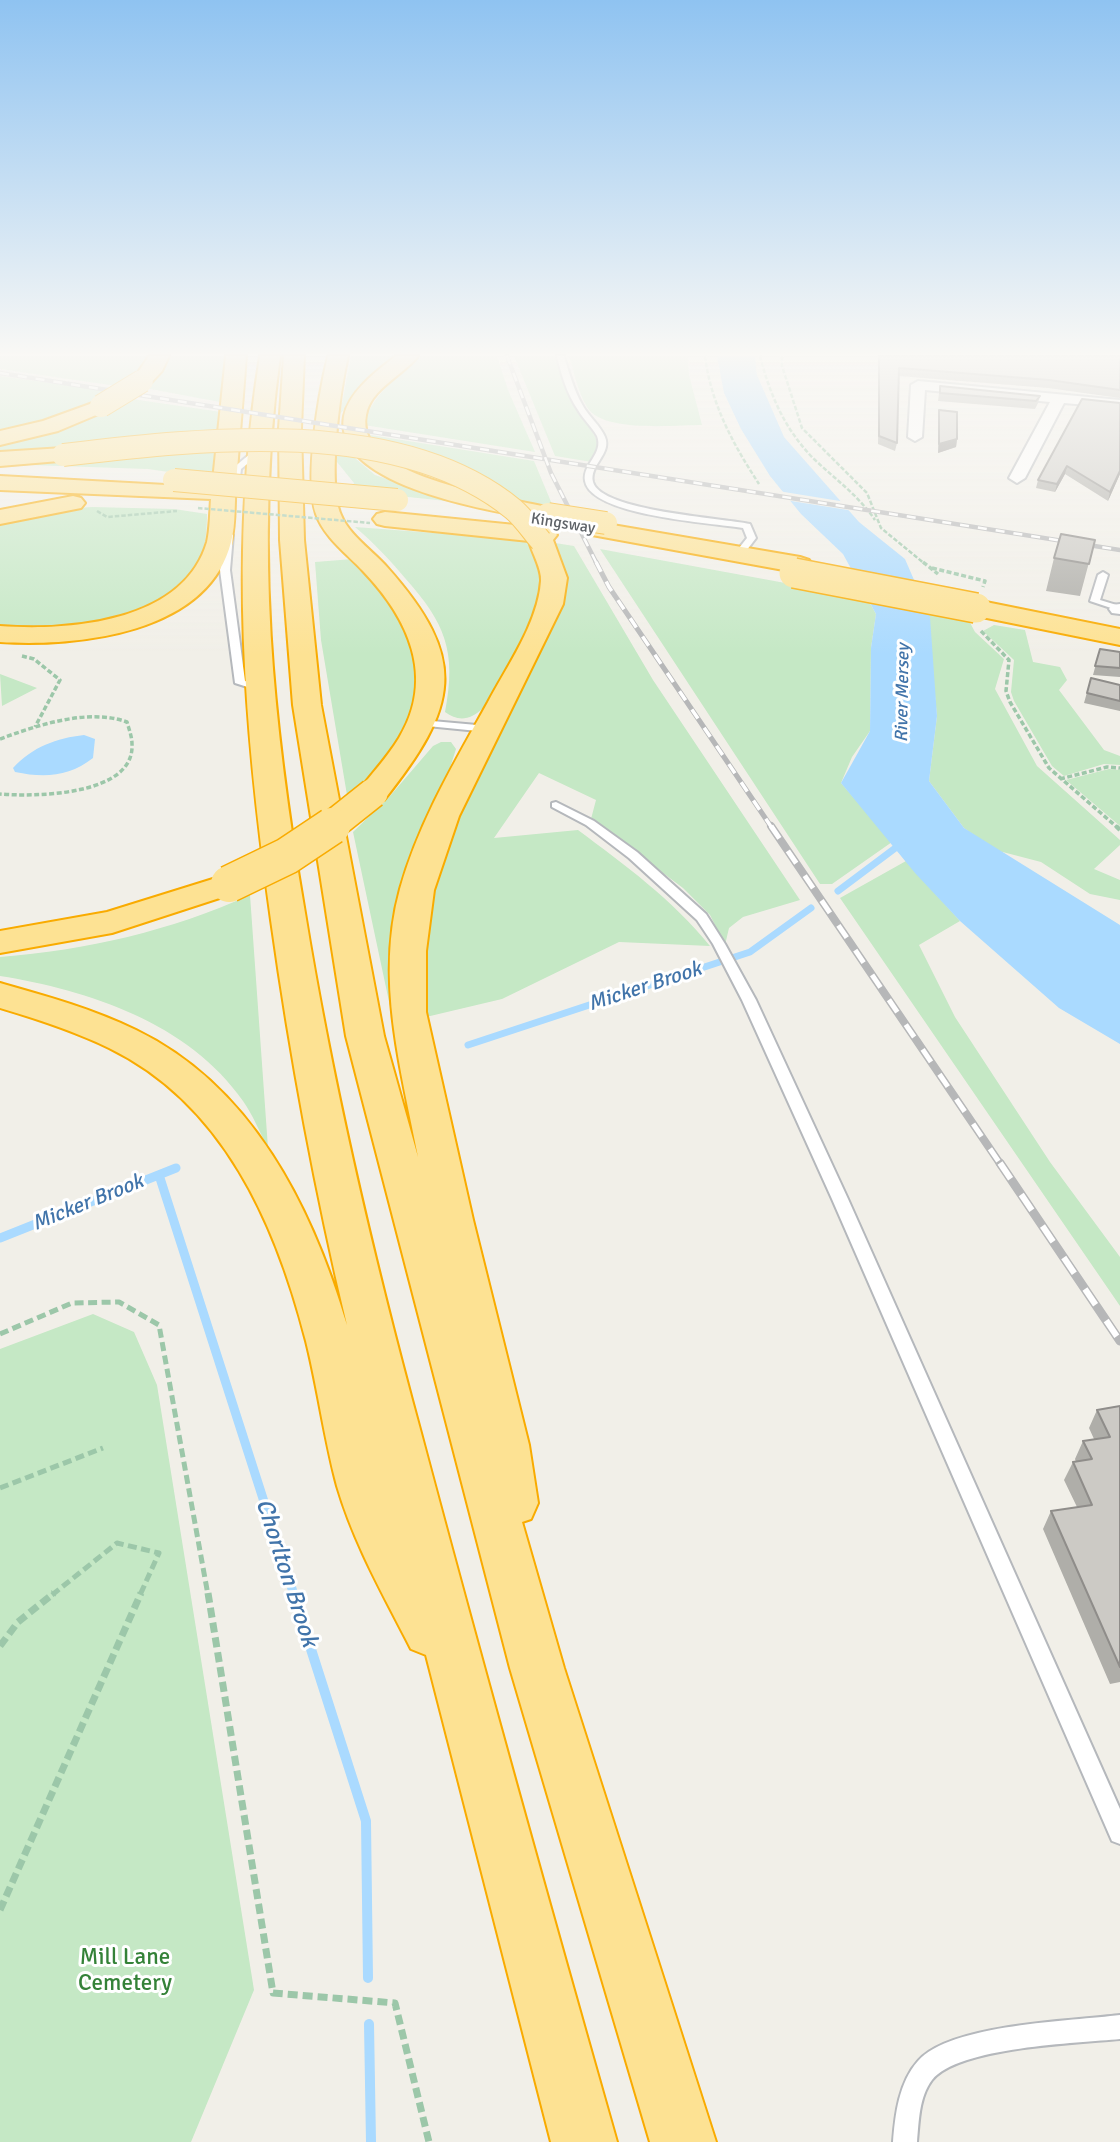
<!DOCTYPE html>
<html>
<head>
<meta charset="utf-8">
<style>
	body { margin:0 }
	canvas { display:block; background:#f1efe8 }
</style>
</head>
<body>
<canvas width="1120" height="2142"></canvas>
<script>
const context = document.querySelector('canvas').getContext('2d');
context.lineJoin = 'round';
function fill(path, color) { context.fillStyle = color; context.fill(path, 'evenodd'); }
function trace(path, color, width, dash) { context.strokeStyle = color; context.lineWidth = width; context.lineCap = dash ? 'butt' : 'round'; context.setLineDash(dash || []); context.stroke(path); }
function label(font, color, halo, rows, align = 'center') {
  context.font = font + ' Signika,sans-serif'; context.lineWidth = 6; context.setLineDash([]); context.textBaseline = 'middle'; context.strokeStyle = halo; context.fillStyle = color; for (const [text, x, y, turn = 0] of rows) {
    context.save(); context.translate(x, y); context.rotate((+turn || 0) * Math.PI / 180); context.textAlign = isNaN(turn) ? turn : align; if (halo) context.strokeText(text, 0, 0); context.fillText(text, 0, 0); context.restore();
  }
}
const green = new Path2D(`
	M0,356H149L133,381L124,387L0,369Z
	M171,356H228L220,402L145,388Z
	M351,356H401L377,374L340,414Z
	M421,356H497L508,390L535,452L364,425C370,396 400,375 421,356Z
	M514,356H556L574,405L595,436L598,445L592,462L555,456Z
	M569,356H688L689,375L702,425C675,425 602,433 587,407C578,392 574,372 569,356Z
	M0,376L115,392L52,419L0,433Z
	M132,399L221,412L219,435L0,455V442Z
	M337,430L349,453L375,475L429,493L494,506L351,491L354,483L337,462Z
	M364,434L534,461L554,509L517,501L374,447Z
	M220,445L217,479L148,469L0,464Z
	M92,507L174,509L207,514C207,533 205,554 195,571C191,578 181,584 175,589C126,629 61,631 0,629V523L64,509Z
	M355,527L529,540C535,553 542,567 542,581C540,606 501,691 483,708C471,720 458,722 445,712C457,651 445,623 405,578C389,559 374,543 355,527Z
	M555,543L574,546L653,680L800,900L743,917L729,928L725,945L710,915L683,888L591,819L596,800L539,773L494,838L578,830C625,865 673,900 710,946L619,942L502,999L426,1017C419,958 425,888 448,833C483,753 532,679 564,598L565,569Z
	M600,549L867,598L876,614L871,648L870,731L852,757L841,783L892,842L832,884H820Z
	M353,559L406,621L421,683L401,744L348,801L321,640L315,562Z
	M927,610L967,617L975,632L1004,659L995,689L1037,766L1120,840V845L1094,869L1120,880V900L1090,894L1041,862L995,850L964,828L929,781L937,716Z
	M994,625L1025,630L1033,662L1060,667L1067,680L1059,690L1104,750L1120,756V765L1104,764L1064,776L1052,766L1014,701L1011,692L1014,660L983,631Z
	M0,674L37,688L2,706Z
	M441,742H451L456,749L398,931L391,1011L353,832L390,796L433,746Z
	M1109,769L1120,770V826L1066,780Z
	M906,861L960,921L919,945L955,1017L1050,1162L1120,1257V1306L840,898Z
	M250,895L268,1148C260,1133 253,1115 243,1101C189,1023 88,990 0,976V957C87,950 170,931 250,895Z
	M93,1314L134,1332L157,1385L254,1990L191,2142H0V1349Z`);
const water = new Path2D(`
	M717,356H755L757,375L784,437L859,522L905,559L930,617L937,716L929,781L964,828L1120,925V1044L1059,1008L960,921L915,873L841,783L870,731L871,648L876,614L843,554L801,514L770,476L741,429L724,393Z
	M84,735L95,739L93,758C69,777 44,778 15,772L13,768C32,747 57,738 84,735Z`);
const pier = new Path2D(`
	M778,491L846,502L854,511L785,500Z`);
const streamFar2 = new Path2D(`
	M838,891L902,843
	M468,1045L750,952L811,908`);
const streamFar1 = new Path2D(`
	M159,1175L294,1595
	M0,1238L176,1168`);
const stream = new Path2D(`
	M293,1593L366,1821L368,1978
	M369,2024L371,2142`);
const pathFar4 = new Path2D(`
	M705,356C711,404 733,444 759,484
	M760,356C770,395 785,430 814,459C836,480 858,495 875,520
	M782,356V366L802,428L867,493L881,528L925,564
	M97,511L107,517L177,511`);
const pathFar3 = new Path2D(`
	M923,562L938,574
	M932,568L985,581L983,587
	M981,631L1009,660L1006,691L1010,702L1049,768L1118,828
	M22,656L34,659L60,680L35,727
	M0,739C38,725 88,708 127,722C129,729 132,737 132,744C135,796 34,797 0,794
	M1060,779L1107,767L1120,768`);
const pathFar2 = new Path2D(`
	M1116,826L1120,830`);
const pathFar1 = new Path2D(`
	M0,1334L72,1303L119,1302L159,1325L208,1595
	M0,1488L103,1448
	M52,1595L117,1543L159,1553L140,1595`);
const path = new Path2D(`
	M208,1593L273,1993L395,2003L429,2142
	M0,1646L18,1622L54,1593
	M0,1910L141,1593`);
const lane = new Path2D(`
	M557,356H564C569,373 574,391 583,406C589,417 600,425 605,437C612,454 589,465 593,482C601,511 722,518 750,524L756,538L743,555L735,553L747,538L743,528C713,523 591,516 585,481C582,464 604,454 597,436C592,427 583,419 578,410C567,394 561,374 557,356Z
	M256,449L263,451L241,469L239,487L232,489L233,468Z
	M229,532L233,535L230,570L245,681L264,686V690L260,691L235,683L220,570L225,535Z
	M1103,572L1108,575L1100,600L1120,606V611L1090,601L1098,575Z
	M421,720L488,726L493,729L488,732L417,725V721Z
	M556,802L594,821L637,852L706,914L725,944L756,1000L848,1199L1120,1809V1844L1112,1841L832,1199L742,1000L713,944L697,920L629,858L586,825L552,807V803Z
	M1120,2015V2039C1078,2043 958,2047 932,2080C919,2097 919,2121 917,2142H893C895,2115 899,2082 918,2061C950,2024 1072,2021 1120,2015Z`);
const street = new Path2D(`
	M918,381L1120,400V408L1064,403L1025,478L1017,483L1009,478L1050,402L925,390L922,437L915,441L908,437L911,385Z
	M1120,604V614L1112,613L1109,609L1112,605Z`);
const highway = new Path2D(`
	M149,356H169L162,371L149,385H135L132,381Z
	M226,356H246C243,399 239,441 236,484C234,502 236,524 231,542C208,634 77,647 0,642V626C68,631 183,623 207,542C210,529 210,513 211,499L0,490V476L203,487L212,490Z
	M260,356H280C254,546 273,726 305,913C334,1091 374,1260 421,1433C484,1670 550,1906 617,2142H551L426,1655L411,1649C384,1596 354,1544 337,1486C324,1438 318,1389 306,1341C276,1224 224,1104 109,1048C74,1031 37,1019 0,1008V983C46,996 93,1009 136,1030C252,1086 312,1207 347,1325C315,1191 290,1056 271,920C244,729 229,547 260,356Z
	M284,356H304L301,428L304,540L321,705L384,1036L418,1157C401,1068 375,979 400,889C419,822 454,763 488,702C507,666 538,623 541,581C542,569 532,553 529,541L385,526L377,524L373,519L377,514L385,512L545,528L554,530L557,535L553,540L567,578L563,604L459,816L434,890L426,951V1012L473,1220L529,1445L538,1503L531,1519L522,1522L564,1668L716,2142H650L510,1668L346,1036L293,705L280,540L279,428Z
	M328,356H348C340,391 327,483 341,515C349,535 373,551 387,567C470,660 458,707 384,800L373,802L362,800L357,793C371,774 387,758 399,738C436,677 408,618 363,571C348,555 323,536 316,514C304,478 319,393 328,356Z
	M396,356H418C403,376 371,388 366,415C353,480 513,498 556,509L560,514L556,519L548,521C499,512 331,488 344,416C349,391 378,370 396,356Z
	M101,400L112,406L108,410L58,431L0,445V431L43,421Z
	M63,448L74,455L71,460L0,466V452Z
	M73,496L81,498L85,503L81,508L0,524V510Z
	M601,523L800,557L809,560L813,565L809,570L800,573L592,535L589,530L592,525Z
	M976,600L1120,629V645L967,614L963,608L967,602Z
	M229,874L241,877L246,884L241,891L112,933L0,953V931L107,912Z`);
const railFar3 = new Path2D(`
	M507,356L551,473L597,564
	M0,373L1120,550`);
const railFar2 = new Path2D(`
	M596,562L609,587L772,828`);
const railFar1 = new Path2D(`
	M771,826L1001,1165`);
const rail = new Path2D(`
	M1000,1163L1120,1341`);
const pathBridge = new Path2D(`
	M198,508L370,523`);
const highwayBridgeFar2 = new Path2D(`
	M101,406L142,381
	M63,455C200,439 398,415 513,509C524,518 532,531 541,541
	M174,480L397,500
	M548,514L606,523`);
const highwayBridgeFar1 = new Path2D(`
	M794,573L976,608
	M329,828L373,793`);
const highwayBridge = new Path2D(`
	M229,884L287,856L332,826`);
const wall = new Path2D(`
	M879,356H1120V398L1048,388L899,376L897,443L895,451L878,444Z
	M940,386L1040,396L1038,403L1035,409L938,401Z
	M1120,403V474L1108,501L1065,474L1055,492L1036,488L1038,480Z
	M939,410L957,439L956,447L938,453V418Z
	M1095,540L1080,596L1046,591L1054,558Z
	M1100,649L1120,652V677L1093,675Z
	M1091,678L1120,685V711L1084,703Z
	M1120,1406V1682L1110,1684L1043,1529L1051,1511L1077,1507L1064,1480L1073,1462H1076L1075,1459L1083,1441L1094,1439L1089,1428L1097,1410Z`);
const shadedWall = new Path2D(`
	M957,439L956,447L938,453L939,444Z
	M1067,466L1065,474L1055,492L1057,484Z
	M1120,471V474L1108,501L1110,492Z`);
const building = new Path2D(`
	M879,356H1120V390L1049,380L899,368L897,443L879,436Z
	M940,386L1040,396L1036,401L940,393Z
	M1082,399L1120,403V471L1110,492L1067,466L1057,484L1038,480Z
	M939,410L957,412V439L939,444Z
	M1061,534L1095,540L1089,564L1054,558Z
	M1100,649L1120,652V668L1095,666Z
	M1091,678L1120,685V701L1087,693Z
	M1120,1406V1667L1051,1511L1092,1505L1073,1462L1092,1459L1083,1441L1110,1437L1097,1410Z`);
const farStreetnames = [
	["Kingsway",563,524,9]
];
const farWaternames = [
	["River Mersey",903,693,-89]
];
const waterNames = [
	["Micker Brook",645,987,-18],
	["Micker Brook",88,1203,-22]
];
const nearParknames = [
	["Mill Lane",125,1958],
	["Cemetery",125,1984]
];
const nearWaternames = [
	["Chorlton Brook",286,1573,72]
];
fill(green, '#c5e8c5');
fill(water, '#aadaff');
fill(pier, '#f1efe8');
trace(streamFar2, '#aadaff', 7);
trace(streamFar1, '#aadaff', 9);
trace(stream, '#aadaff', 10);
trace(lane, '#b5b8bc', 4);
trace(street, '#b5b8bc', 4);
trace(highway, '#f9ab00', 4);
trace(pathFar4, '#9cc7a9', 2.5, [4.5, 2]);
trace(pathFar3, '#9cc7a9', 3.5, [5, 2.5]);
trace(pathFar2, '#9cc7a9', 4.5, [7, 3.5]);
trace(pathFar1, '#9cc7a9', 5, [9, 4.5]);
trace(path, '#9cc7a9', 7, [10, 5]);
fill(lane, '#fff');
fill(street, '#fff');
fill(highway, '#fde293');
trace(railFar3, '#b6b7b8', 4.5);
trace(railFar2, '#b6b7b8', 5);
trace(railFar1, '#b6b7b8', 8);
trace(rail, '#b6b7b8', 9);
trace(railFar3, '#fff', 2.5, [9]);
trace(railFar2, '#fff', 3.5, [11]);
trace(railFar1, '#fff', 5, [15]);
trace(rail, '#fff', 6, [19]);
trace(highwayBridgeFar2, '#f9ab00', 24, []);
trace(highwayBridgeFar1, '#f9ab00', 32, []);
trace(highwayBridge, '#f9ab00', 39, []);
trace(pathBridge, '#9cc7a9', 2.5, [4.5, 2]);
trace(highwayBridgeFar2, '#fde293', 22);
trace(highwayBridgeFar1, '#fde293', 29);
trace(highwayBridge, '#fde293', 36);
fill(wall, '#afaea9');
fill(shadedWall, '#8f8d8a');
fill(building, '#cccac5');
trace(building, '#8f8d8a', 2);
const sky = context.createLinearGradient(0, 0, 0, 655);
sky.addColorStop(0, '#8fc3f1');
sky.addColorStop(0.54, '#f9f8f5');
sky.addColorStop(1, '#f9f8f500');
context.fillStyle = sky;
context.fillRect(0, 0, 1120, 655);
label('16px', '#5f6368', '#fff', farStreetnames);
label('italic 18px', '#4174aa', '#fff', farWaternames);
label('italic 21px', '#4174aa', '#fff', waterNames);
label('23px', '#348238', '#fff', nearParknames);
label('italic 24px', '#4174aa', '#fff', nearWaternames);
</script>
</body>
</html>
